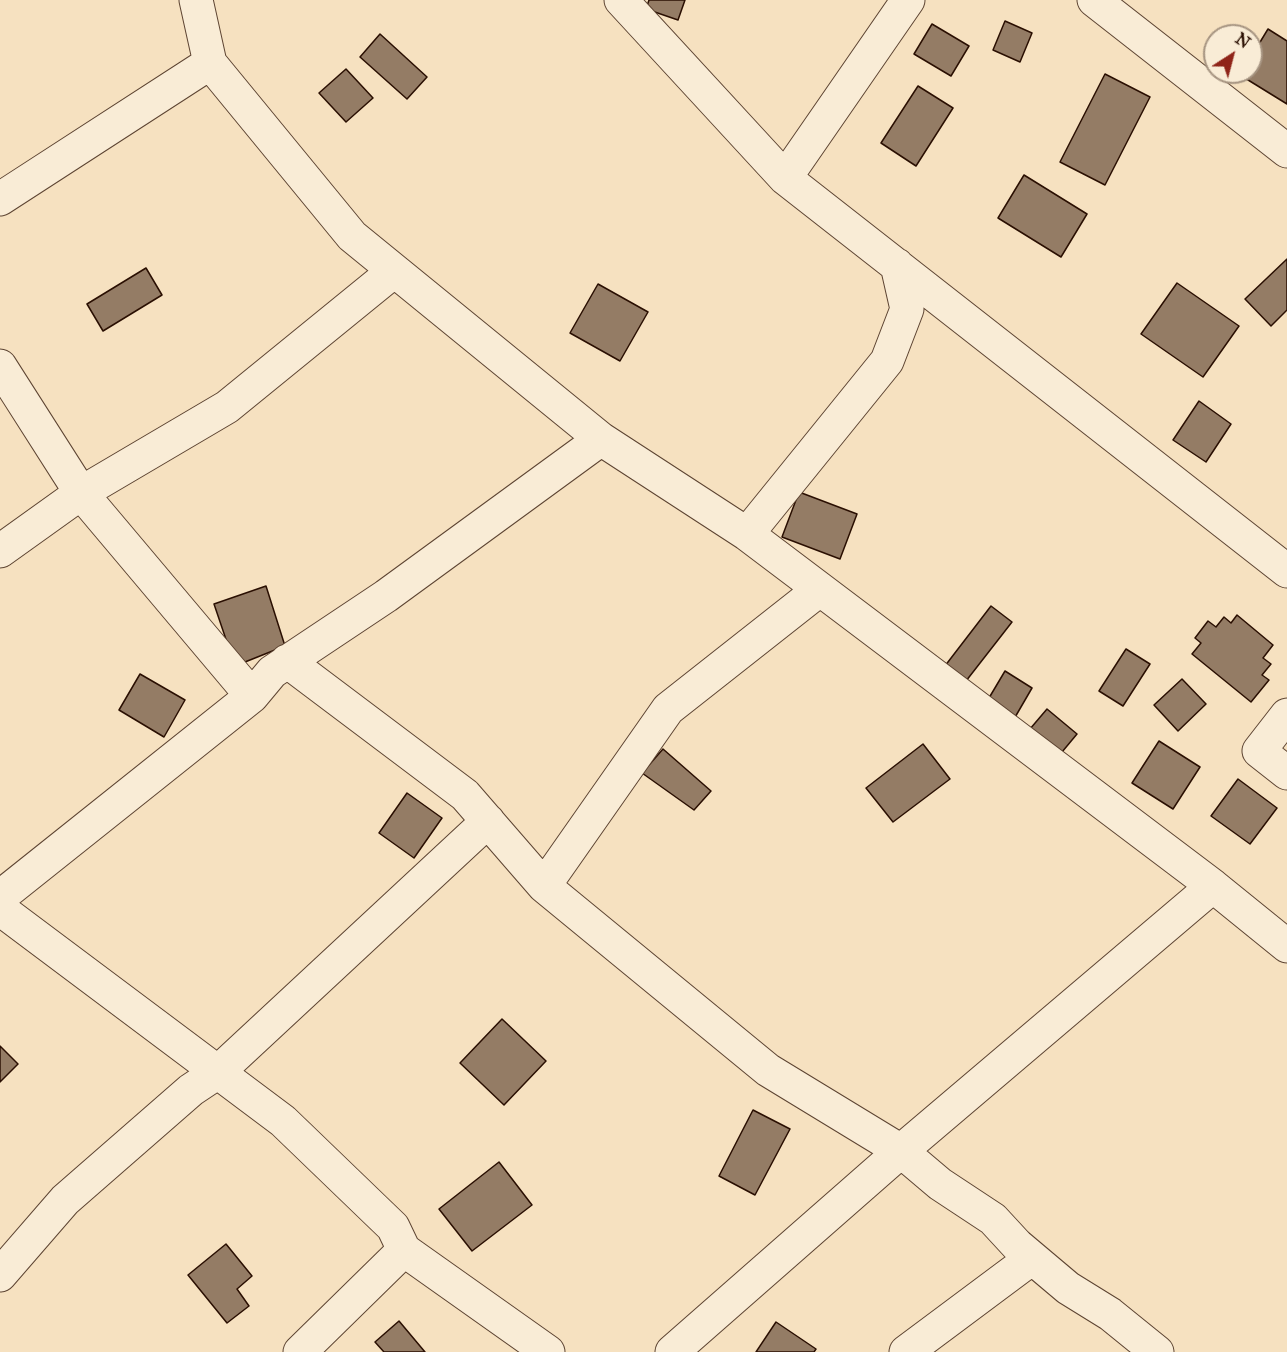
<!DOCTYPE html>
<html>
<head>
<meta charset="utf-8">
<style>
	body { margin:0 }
	#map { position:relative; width:1287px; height:1352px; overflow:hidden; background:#f6e1c0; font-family:"IM FELL Great Primer",serif }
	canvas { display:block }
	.north { position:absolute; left:1203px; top:24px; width:60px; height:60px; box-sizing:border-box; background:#f9ecd6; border:2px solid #a69481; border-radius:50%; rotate:36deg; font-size:16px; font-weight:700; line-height:24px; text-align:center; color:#2a0f02 }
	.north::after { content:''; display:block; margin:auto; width:21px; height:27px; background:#8f2418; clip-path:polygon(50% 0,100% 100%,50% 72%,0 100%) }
</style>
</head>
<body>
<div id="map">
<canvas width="1287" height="1352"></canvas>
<div class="north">N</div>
</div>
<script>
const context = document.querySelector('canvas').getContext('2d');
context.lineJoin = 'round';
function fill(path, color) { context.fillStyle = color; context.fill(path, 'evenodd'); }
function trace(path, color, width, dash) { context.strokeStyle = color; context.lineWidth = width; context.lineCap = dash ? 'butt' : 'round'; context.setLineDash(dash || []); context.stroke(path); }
const building = new Path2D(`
	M649,0H685L678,20L646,9Z
	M1005,21L1032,33L1020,62L993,50Z
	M932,24L969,46L951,76L914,54Z
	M1268,29L1287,41V104L1240,75L1242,72H1251V57Z
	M380,34L427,77L407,99L360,57Z
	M346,69L373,98L346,122L319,93Z
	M1105,74L1150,97L1105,185L1060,162Z
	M918,86L953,108L916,166L881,143Z
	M1024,175L1087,214L1061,257L998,218Z
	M1287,259V310L1271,326L1245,299Z
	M146,268L162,295L103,331L87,304Z
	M1177,283L1239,326L1203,377L1141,334Z
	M598,284L648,312L620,361L570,333Z
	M1199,401L1231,424L1206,462L1173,440Z
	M799,492L857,514L840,559L782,537Z
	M266,586L285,646L235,666L214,604Z
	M991,606L1012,622L959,690L938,675Z
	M1237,615L1273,645L1263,658L1271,664L1262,675L1269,680L1251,702L1192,654L1201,643L1195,638L1208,621L1216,627L1224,617L1231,623Z
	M1126,649L1150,664L1123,706L1099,691Z
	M1005,671L1032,688L1014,719L986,703Z
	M140,674L185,700L164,737L119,710Z
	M1182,679L1206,704L1178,731L1154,705Z
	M1047,709L1077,734L1057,758L1024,736Z
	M1159,741L1200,767L1173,809L1132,783Z
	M923,744L950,779L893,822L866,788Z
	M663,749L711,791L694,810L642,773Z
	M1238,779L1277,808L1250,844L1211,816Z
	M407,793L442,818L414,858L379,833Z
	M502,1019L546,1061L504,1105L460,1063Z
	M0,1046L18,1064L0,1082Z
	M753,1110L790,1129L755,1195L719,1176Z
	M499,1162L532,1205L472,1251L439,1209Z
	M226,1244L252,1276L237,1289L249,1306L227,1323L188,1275Z
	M399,1321L425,1352H384L375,1342Z
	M776,1322L816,1349L814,1352H756Z`);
const minor = new Path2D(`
	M196,0L210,63L352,236L601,439L747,534L1213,886L1287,946
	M621,0L785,178L1287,571
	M1094,0L1287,151
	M785,178L908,0
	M0,199L210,63
	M0,366L81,493L252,696
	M747,534L887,361L907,309L897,265
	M0,551L81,493L227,407L394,271
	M287,661L465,795L544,886L768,1070L901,1151L940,1184L993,1219L1017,1245L1068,1288L1110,1314L1157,1352
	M1287,715L1259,751L1287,773
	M544,886L668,709L819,590
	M0,897L252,696L272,672L386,596L601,439
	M0,909L283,1121L393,1227L404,1250L548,1352
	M0,1275L65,1200L191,1090L218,1072L488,821
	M300,1352L404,1250
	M672,1352L901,1151L1213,886
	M906,1352L1032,1258`);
fill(building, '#947c65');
trace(building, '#2a0f02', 1.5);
trace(minor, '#5d4432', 35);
trace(minor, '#f9ecd6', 33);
</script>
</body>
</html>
